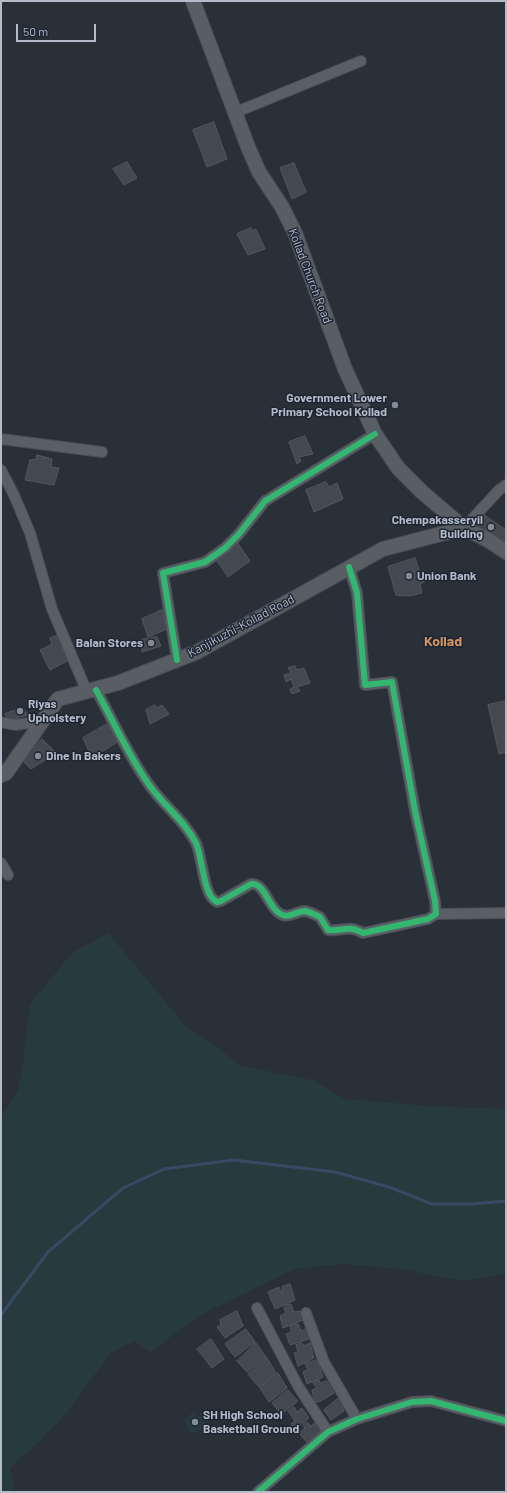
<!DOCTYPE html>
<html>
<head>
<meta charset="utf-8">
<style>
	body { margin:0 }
	#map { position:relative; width:507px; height:1493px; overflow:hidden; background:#2a3038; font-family:Barlow,sans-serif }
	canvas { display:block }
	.frame { position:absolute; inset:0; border:2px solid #b4bcc9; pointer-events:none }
	.scale { position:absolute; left:16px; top:24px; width:80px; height:18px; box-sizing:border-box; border:2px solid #b4bcc9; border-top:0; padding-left:5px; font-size:12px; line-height:14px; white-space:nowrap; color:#b4bcc9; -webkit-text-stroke:3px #1d2633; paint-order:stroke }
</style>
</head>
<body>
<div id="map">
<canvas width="507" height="1493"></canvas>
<div class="frame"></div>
<div class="scale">50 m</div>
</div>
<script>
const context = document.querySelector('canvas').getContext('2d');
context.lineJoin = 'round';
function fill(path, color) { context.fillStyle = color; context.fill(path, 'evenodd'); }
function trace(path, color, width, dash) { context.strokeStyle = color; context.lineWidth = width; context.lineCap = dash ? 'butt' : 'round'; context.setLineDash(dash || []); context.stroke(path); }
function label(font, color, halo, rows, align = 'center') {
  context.font = font + ' Barlow,sans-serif'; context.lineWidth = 3; context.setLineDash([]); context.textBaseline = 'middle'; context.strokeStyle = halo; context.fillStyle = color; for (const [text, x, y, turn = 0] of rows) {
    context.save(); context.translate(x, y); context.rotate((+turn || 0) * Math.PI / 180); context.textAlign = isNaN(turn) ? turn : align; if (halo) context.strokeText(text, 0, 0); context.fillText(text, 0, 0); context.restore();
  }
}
const green = new Path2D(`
	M108,933L184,1024L242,1066L312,1080L345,1099L429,1106L506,1109V1274L463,1281L400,1269L344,1264L294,1269L200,1315L150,1352L135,1341L110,1353L70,1409L40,1441L10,1468L14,1487L11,1492H1V1117L18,1090L23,1063L30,1004L72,953Z
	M195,1411L197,1417L203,1415L206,1426L191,1435L184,1419Z`);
const stream = new Path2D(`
	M1,1315L48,1252L123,1188L164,1169L234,1160L335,1172L389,1187L432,1204H471L506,1201`);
const building = new Path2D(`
	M214,122L227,159L207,167L193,130Z
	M127,162L137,178L124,185L113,169Z
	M294,163L306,192L292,199L280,168Z
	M251,228L252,231L256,229L265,249L248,255L237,234Z
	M305,436L313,454L299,457L301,461L297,464L289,442Z
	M37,455L52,459L51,467L59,468L54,485L25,480L30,460L36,459Z
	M326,482L329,487L337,483L343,499L314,512L306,490Z
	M483,514L506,530V545L475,525Z
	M237,542L250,561L228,577L215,558Z
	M415,558L420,573L425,572L428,580L420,584L422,593L409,596L396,595L388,567Z
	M162,610L167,629L148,637L142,619Z
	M59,635L69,660L50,670L40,650L52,644L50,638Z
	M157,637L161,646L142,652L141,640Z
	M295,666L297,670L304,668L310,683L297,687L300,691L292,694L290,689L294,687L291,679L286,682L284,675L291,673L288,668Z
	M506,701V752L499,754L488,705Z
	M155,705L156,708L162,705L169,714L150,724L146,710Z
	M23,708L28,715L8,720L5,714Z
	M109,723L110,729L113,728L119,741L92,758L83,738Z
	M42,739L56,753L31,769L21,759Z
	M290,1284L295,1300L275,1309L268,1292L279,1287L282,1294L283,1293L282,1287Z
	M287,1304H291L294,1312L300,1311L303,1320L283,1328L280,1316L286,1313L284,1308Z
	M237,1311L243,1326L225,1338L217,1327L221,1325L220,1320Z
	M294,1324H298L301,1331L306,1329L309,1339L290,1345L286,1334L292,1332L290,1327Z
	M246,1329L255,1342L235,1357L225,1344Z
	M211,1339L224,1359L212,1368L197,1349Z
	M256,1343L266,1357L247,1372L237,1361Z
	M302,1343L304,1346L310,1343L314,1358L298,1366L294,1353L298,1352L296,1345Z
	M267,1358L276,1373L259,1387L248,1374Z
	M317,1360L323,1377L307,1384L303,1372L308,1369L305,1364Z
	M278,1373L287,1388L269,1402L260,1388Z
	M319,1380L320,1383L327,1381L334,1393L319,1402H316L313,1396L312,1390L317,1388L313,1383Z
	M288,1390L298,1401L281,1414L272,1403Z
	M340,1397L344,1411L331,1420L324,1410Z
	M294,1407L297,1412L302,1408L309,1418L295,1429L291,1424L295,1421L288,1411Z
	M307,1422L311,1426L315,1423L323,1433L309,1445L299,1433L305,1428L303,1425Z`);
const street = new Path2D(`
	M234,113L361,61
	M1,439L102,452
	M1,470L14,495L30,533L52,609L87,692
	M464,528L499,490L506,485
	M177,660L163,573L205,562L225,548L239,534L265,501L375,434
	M96,690C114,722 129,757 150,786C165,807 184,820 196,843C203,859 203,896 217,902L221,901L251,884C264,882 268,906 279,913C288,920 296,911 305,911C310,912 316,915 320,917L328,930C343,932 347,924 363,933L428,919L436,914L435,901L415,811L392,682L365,685L357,593L349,567
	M1,722L15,725L43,721
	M1,863L8,875
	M436,914L506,913
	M257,1308L298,1386L328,1432
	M306,1313L324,1362L357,1419
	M258,1492L328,1432L357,1419L412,1402L431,1401L506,1421`);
const secondary = new Path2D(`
	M193,1L248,147L259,172L282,207L295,233L345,369L375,434L398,468L422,492L464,528L488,540L506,552
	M1,775L6,773L58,699L118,683L197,652L383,549L464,528`);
const cycleway = new Path2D(`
	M177,660L163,573L205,562L225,548L239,534L265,501L375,434
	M96,690C114,722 129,757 150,786C165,807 184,820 196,843C203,859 203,896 217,902L221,901L251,884C264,882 268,906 279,913C288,920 296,911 305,911C310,912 316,915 320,917L328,930C343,932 347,924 363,933L428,919L436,914L435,901L415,811L392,682L365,685L357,593L349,567
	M258,1492L328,1432L357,1419L412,1402L431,1401L506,1421`);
const markers = [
	[395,405,4,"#848b96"],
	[491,527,4,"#848b96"],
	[409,576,4,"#848b96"],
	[151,643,4,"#848b96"],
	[20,711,4,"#848b96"],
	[38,756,4,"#848b96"],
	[195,1422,4,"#848b96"]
];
const streetNames = [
	["Kollad Church Road",310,276,69],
	["Kanjikuzhi-Kollad Road",241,626,-28]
];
const poiNames = [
	["Government Lower",387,398,"right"],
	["Primary School Kollad",387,412,"right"],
	["Chempakasseryil",483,520,"right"],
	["Building",483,534,"right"],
	["Union Bank",417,576],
	["Balan Stores",143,643,"right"],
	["Riyas",28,704],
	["Upholstery",28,718],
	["Dine In Bakers",46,756],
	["SH High School",203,1415],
	["Basketball Ground",203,1429]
];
const quarterNames = [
	["Kollad",443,641]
];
fill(green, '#273a3e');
trace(stream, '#384963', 3);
fill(building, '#444950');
trace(building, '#52575f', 1);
trace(street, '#484c53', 12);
trace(secondary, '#484c53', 16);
trace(street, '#5a5e66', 10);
trace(secondary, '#595d64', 14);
trace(cycleway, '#33b770', 6);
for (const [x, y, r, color] of markers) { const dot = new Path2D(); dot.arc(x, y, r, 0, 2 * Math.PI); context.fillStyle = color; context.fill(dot); trace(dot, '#1d2633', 1.5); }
label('12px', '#b4bcc9', '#1d2633', streetNames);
label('bold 12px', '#b4bcc9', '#1d2633', poiNames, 'left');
label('bold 14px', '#d59563', '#1d2633', quarterNames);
</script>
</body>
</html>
